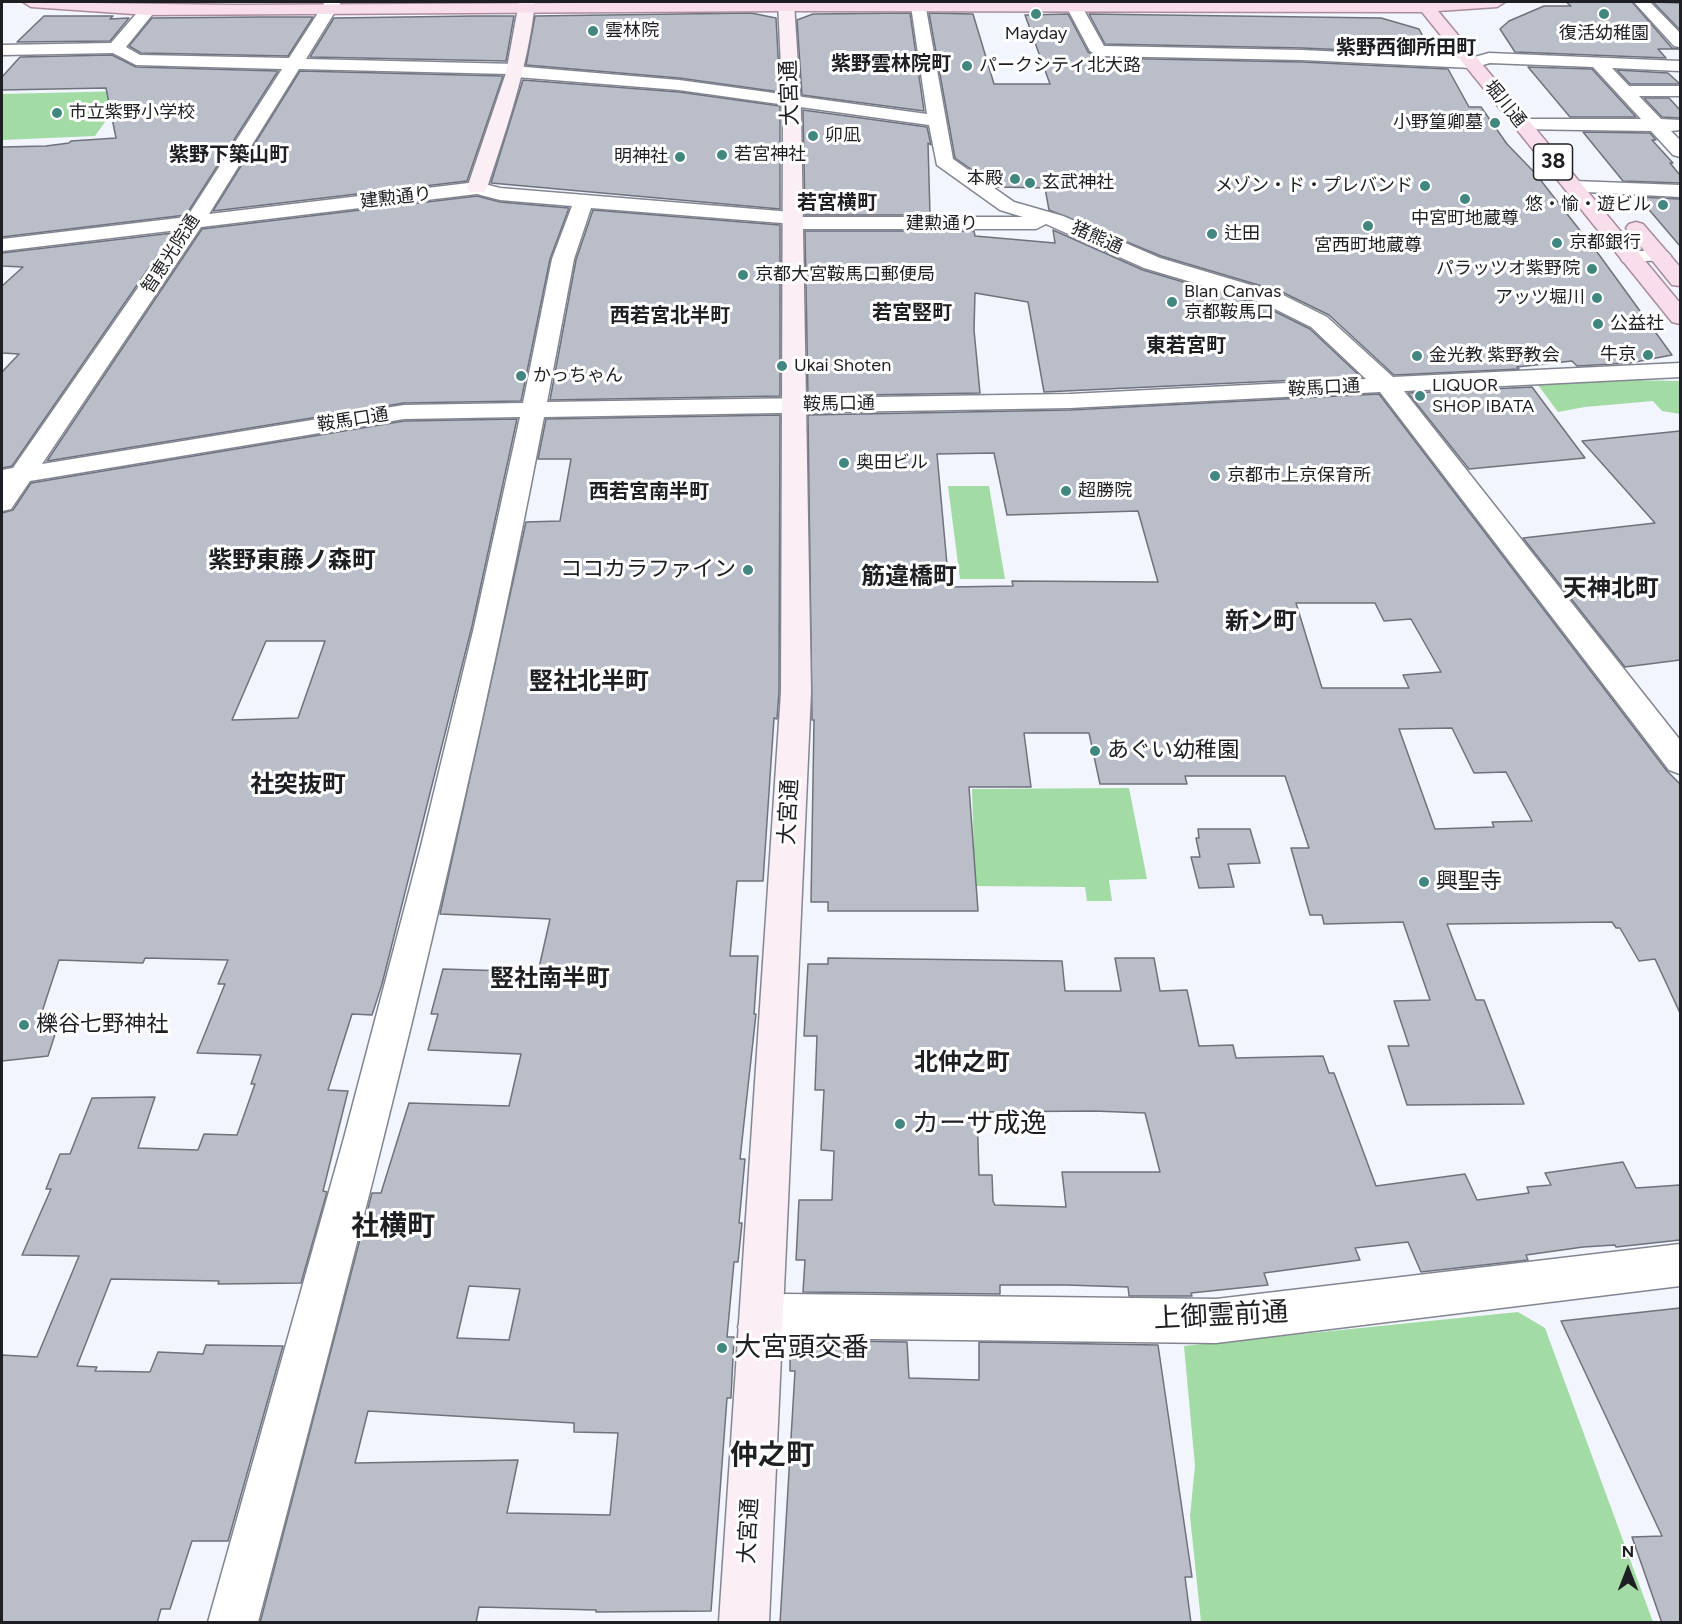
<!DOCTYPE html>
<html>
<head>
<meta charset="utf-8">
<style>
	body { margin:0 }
	#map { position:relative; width:1682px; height:1624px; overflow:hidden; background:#f2f5fe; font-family:Figtree,sans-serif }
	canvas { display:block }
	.frame { position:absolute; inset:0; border:3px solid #1e1f23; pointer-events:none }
	.north { position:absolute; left:1598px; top:1540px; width:60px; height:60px; -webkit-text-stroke:4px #fff; paint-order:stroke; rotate:0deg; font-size:16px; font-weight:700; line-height:24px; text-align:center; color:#1e1f23 }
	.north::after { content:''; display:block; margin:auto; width:21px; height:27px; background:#1e1f23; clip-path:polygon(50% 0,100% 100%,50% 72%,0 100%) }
</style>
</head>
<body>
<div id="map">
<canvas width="1682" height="1624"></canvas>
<div class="frame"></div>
<div class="north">N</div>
</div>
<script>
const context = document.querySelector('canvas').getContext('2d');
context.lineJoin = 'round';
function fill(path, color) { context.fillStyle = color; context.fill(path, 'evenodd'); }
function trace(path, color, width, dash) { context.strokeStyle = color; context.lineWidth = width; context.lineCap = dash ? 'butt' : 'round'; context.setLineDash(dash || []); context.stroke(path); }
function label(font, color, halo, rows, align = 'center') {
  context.font = font + ' Figtree,"Noto Sans JP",sans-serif'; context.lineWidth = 6; context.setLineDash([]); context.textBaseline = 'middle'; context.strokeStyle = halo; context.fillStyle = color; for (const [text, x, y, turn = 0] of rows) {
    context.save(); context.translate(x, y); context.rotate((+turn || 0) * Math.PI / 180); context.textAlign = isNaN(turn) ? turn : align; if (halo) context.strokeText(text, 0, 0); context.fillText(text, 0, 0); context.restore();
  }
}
const green = new Path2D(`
	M127,91L95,136L2,140V94Z
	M1628,380L1680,381V414L1662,411L1653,401L1585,407L1558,412L1538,385Z
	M948,486H989L1005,579H960Z
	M1129,788L1147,879L1109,880L1112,901H1087L1085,887L975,886L972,789Z
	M1518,1312L1545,1328L1653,1622H1201L1190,1516L1195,1466L1184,1346Z`);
const building = new Path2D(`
	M1566,2H1632L1672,48L1679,49H1658L1666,58L1515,52L1500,29L1509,21L1544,6H1571Z
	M1653,2L1680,3V30Z
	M751,13L776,18L780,92L679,78L526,65L535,16Z
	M910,13L924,111L802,95L797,20L813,14Z
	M929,13L973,14L994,84H1050L1025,15L1068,14L1088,52L1098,58L1302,62L1448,69L1469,107H1481L1507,144L1535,173L1600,256L1672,355L1630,363L1577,366L1572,361L1517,367L1519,369L1394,375L1329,315L1282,292L1161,256L1049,210L1045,188L997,187L996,172L978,174L955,158Z
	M1089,14L1381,18L1419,29L1426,42L1433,44L1439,54L1302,48L1105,44Z
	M44,16H113L110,19L129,18L110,41L17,42Z
	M474,16H514L506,61L310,57L334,18Z
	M258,17H313L288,56L141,53L129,46L152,18Z
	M112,55L136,67L278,71L186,215L2,237V147L46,146L69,143L71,141L116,138L106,88L2,90V77L20,57Z
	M1528,67L1592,69L1636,117H1570Z
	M1617,70L1668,73L1680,84H1630Z
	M300,71L503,76L467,181L213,211Z
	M523,80L679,92L780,106V209L491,183Z
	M1644,98H1669L1680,110V118L1662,117Z
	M803,110L927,127L931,145L928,143L930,215H805Z
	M1583,132L1650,133L1656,140H1652L1673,163H1670L1680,175V183L1623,181Z
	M477,196L500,202L569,208L550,259L521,401L404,403L47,461L202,229Z
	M1639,197L1680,199V246L1645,205Z
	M593,210L780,225V396L550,400L576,260Z
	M1053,230L1143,270L1264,306L1310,329L1361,377L1044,392L1028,302L975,293L974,330L980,393L808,396L805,231H974L975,236L1055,243Z
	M173,233L12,466L2,468V372L19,354L2,353V286L23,267L2,266V253Z
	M1532,387L1585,458L1469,469L1408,393Z
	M1379,394L1667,771L1680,784V1013L1655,959L1639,961L1620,928H1616L1612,922L1447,924L1476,1000H1484L1524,1104L1407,1105L1388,1046H1409L1394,1001L1430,1000L1403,922L1324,924L1322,915H1310L1291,848H1309L1285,776H1185L1187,784H1100L1089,733H1024L1031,787H969L978,911H828V902H811L814,720H812L808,415L1070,410ZM994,453L1007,515L1138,511L1158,582L1012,581L1013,586L949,587L937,454ZM1296,603H1375L1384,621L1411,619L1441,672L1403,675L1409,688H1322ZM1452,728L1474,773L1506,772L1532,821L1492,822L1494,827L1435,829L1399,729Z
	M780,415L779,692L777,719L774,718L763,881H737L730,956H758L754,1014H756L740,1159H745L739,1223H742L738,1262H734L727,1337H734L731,1398H727L711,1611L596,1612V1610L479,1607L476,1623H260L372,1193H381L409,1103L509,1106L521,1054L428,1050L438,1014H431L443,969L538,972L550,919L440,914L526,522L560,521L571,459H538L546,419ZM469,1286L520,1289L509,1340L457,1338ZM368,1411L574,1423V1432L618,1433L610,1515L507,1513L518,1460L355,1463Z
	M517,419L472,626L382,984L372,1015L352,1014L328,1090L348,1091L323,1191L327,1192L301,1283L218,1284L219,1281L111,1279L77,1366L97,1367L95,1371L150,1372L158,1352L203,1354L206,1345L283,1346L228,1541H192L170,1609H161L157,1623H2V1355L37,1357L79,1256L22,1255L51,1189H46L60,1154H70L92,1098L155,1097L138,1148L198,1150L204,1134L237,1135L255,1084H251L261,1055L197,1053L225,984H218L228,960L145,958L143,963L59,960L37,1027L58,1025L48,1056L2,1061V513L13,510L31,483L404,421ZM266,641H325L298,718L232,720Z
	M1680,431V660L1625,667L1523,538L1655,523L1582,441Z
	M1198,829H1250L1260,863L1228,864L1234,887L1199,888L1191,857H1200L1196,838H1199Z
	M828,958L1062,961L1065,991H1121L1115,958H1154L1160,991L1187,990L1199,1046L1233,1045L1236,1058L1323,1056L1329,1073H1334L1376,1186L1465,1174L1477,1200L1529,1193L1527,1187L1551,1185L1545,1173L1623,1162L1636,1188L1680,1185V1240L1616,1247L1615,1245L1583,1247L1526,1255L1528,1260L1421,1272L1408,1242L1355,1248L1360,1260L1264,1273L1268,1285L1191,1293L1192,1296H1129L1128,1287L1066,1285H1000V1294L803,1292L805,1260H796L799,1200H832L834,1151L821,1150L824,1090H815L817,1036H804L808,964H828ZM1094,1111L1145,1113L1160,1172H1062L1066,1207L995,1205L993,1201L992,1175H979L977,1112Z
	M1680,1308V1623H1662L1632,1537L1662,1536L1561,1321Z
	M790,1340L907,1342L909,1378L979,1380V1342L1158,1345L1192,1577H1185L1191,1623H780L795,1371H790Z`);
const street = new Path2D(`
	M325,2H341L306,59L517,64L525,67L679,80L927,114L911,6L918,2L925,3L953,159L1014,202L1063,216L1160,258L1281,294L1327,317L1393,377L1680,363V377L1404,391L1680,740V774L1669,770L1380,392L1070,408L544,417C467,823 364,1223 258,1622H208L344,1138L421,846L474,627L520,417L404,419L30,481L11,509L2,511V470L13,468L178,230L2,251V239L187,217L282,69L136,65L113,53L2,55V45L111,43L142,7L148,5L156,10L126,47L140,55L289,58ZM299,69L509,74L516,77L679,90L929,125L937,165L1000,210L1023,217H801L792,212L500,188L477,182L209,214ZM477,194L500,200L572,206L552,259L523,403L404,405L42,464L201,227ZM591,208L782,223L792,229H1036L1046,224L1144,268L1265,304L1311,327L1366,379L1070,394L547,402L574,259Z
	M1073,2L1080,3L1104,46L1302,50L1471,58L1489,53L1680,61V71L1612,68L1629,86H1680V96H1639L1661,119L1680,120V130L1671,131L1680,140V157L1673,155L1651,131L1515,129L1513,125L1515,121L1522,119H1641L1593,67L1490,63L1472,68L1302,60L1098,56L1090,51L1066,6Z
	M1634,2H1650L1680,33V47L1674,46Z
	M1574,181L1680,185V197L1567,191L1564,187L1567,183Z
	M1660,250L1667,252L1671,256L1667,260L1623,262L1620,257L1623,252Z
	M1680,1244V1286L1216,1343L786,1338L760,1349L744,1343L738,1327L744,1311L785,1294L1216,1299Z`);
const secondary = new Path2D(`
	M519,2H535C528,67 507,127 487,188L484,192H470L467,188L506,73Z
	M778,2H794L801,112L811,692L769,1622H719L781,692L783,112Z`);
const primary = new Path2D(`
	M23,2L235,5L748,2H1505L1497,7L1438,11L1680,303V324L1672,322L1422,12L786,11L148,15L31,7Z
	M1636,222L1643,224L1680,267V286L1672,285L1626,228L1629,224Z`);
const markers = [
	[1036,14,6,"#418780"],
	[1604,14,6,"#418780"],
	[593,31,6,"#418780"],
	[967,66,6,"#418780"],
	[57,113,6,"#418780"],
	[1495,123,6,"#418780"],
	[813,136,6,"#418780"],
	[722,155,6,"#418780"],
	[680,157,6,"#418780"],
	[1015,179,6,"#418780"],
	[1030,183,6,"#418780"],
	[1425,186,6,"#418780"],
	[1465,199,6,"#418780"],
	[1663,205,6,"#418780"],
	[1368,226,6,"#418780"],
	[1212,234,6,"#418780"],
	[1557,243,6,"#418780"],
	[1592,269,6,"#418780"],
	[743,275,6,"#418780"],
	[1597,298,6,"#418780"],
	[1172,302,6,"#418780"],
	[1598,324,6,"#418780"],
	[1648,355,6,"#418780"],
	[1417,356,6,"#418780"],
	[782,366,6,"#418780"],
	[521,376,6,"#418780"],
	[1420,396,6,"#418780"],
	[844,463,6,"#418780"],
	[1215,476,6,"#418780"],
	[1066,491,6,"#418780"],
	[748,570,6,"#418780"],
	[1095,751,6,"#418780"],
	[1424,882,6,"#418780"],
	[24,1025,6,"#418780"],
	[900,1124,6,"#418780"],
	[722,1348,6,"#418780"]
];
const farPoinames = [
	["雲林院",605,31],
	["Mayday",1036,34,"center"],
	["復活幼稚園",1604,34,"center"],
	["パークシティ北大路",979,66],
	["市立紫野小学校",69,113],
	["小野篁卿墓",1483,123,"right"],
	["卯凪",825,136],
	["若宮神社",734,155],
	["明神社",668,157,"right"],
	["本殿",1003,179,"right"],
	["玄武神社",1042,183],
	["メゾン・ド・プレバンド",1413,186,"right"],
	["悠・愉・遊ビル",1651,205,"right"],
	["中宮町地蔵尊",1465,219,"center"],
	["辻田",1224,234],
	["京都銀行",1569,243],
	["宮西町地蔵尊",1368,246,"center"],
	["パラッツオ紫野院",1580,269,"right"],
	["京都大宮鞍馬口郵便局",755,275],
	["Blan Canvas",1184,292],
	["京都鞍馬口",1184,313],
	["アッツ堀川",1585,298,"right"],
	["公益社",1610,324],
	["牛京",1636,355,"right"],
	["金光教 紫野教会",1429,356],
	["Ukai Shoten",794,366],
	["かっちゃん",533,376],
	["LIQUOR",1432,386],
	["SHOP IBATA",1432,407],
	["奥田ビル",856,463],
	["京都市上京保育所",1227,476],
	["超勝院",1078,491]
];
const farStreetnames = [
	["堀川通",1505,104,51],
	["建勲通り",396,198,-7],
	["建勲通り",942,224],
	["猪熊通",1097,238,24],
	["智恵光院通",171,254,-57],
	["鞍馬口通",1324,388,-3],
	["鞍馬口通",839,404,-1],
	["鞍馬口通",353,420,-9]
];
const farNeighbourhoodnames = [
	["紫野西御所田町",1406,48],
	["紫野雲林院町",891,64],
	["紫野下築山町",229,155],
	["若宮横町",837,203],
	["若宮竪町",912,313],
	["西若宮北半町",670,316],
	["東若宮町",1186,346],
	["西若宮南半町",649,492]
];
const shields = [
	[1553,162,39]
];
const shieldNames = [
	["38",1553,162]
];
const streetNames = [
	["大宮通",790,93,-92],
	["大宮通",789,812,-87],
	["大宮通",749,1531,-87]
];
const poiNames = [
	["ココカラファイン",736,570,"right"],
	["あぐい幼稚園",1107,751],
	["興聖寺",1436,882],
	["櫟谷七野神社",36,1025]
];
const neighbourhoodNames = [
	["紫野東藤ノ森町",292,561],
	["筋違橋町",909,577],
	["天神北町",1611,589],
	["新ン町",1261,622],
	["竪社北半町",589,682],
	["社突抜町",298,785],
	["竪社南半町",550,979],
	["北仲之町",962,1063]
];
const nearPoinames = [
	["カーサ成逸",912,1124],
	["大宮頭交番",734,1348]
];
const nearStreetnames = [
	["上御霊前通",1221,1316,-3]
];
const nearNeighbourhoodnames = [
	["社横町",393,1227],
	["仲之町",772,1456]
];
fill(green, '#a2dba4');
fill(building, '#babec9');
trace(building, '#6f727c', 1.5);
trace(street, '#838691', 3);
trace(secondary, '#838691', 3);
trace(primary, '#a88c9d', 3);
fill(street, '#fff');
fill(secondary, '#fbeef5');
fill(primary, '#f8ddeb');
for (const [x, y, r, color] of markers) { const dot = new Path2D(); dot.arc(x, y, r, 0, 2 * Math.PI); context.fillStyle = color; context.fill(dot); trace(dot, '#fff', 2); }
label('18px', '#1e1f23', '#fff', farPoinames, 'left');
label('18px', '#1e1f23', '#fff', farStreetnames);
label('bold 20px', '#1e1f23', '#fff', farNeighbourhoodnames);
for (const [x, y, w] of shields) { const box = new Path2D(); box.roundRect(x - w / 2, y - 18, w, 36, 4.5); context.fillStyle = '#fff'; context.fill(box); trace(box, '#1e1f23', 1.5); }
label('bold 21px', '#1e1f23', null, shieldNames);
label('22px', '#1e1f23', '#fff', streetNames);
label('22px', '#1e1f23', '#fff', poiNames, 'left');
label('bold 24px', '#1e1f23', '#fff', neighbourhoodNames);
label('27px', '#1e1f23', '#fff', nearPoinames, 'left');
label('27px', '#1e1f23', '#fff', nearStreetnames);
label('bold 28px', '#1e1f23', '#fff', nearNeighbourhoodnames);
</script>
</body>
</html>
